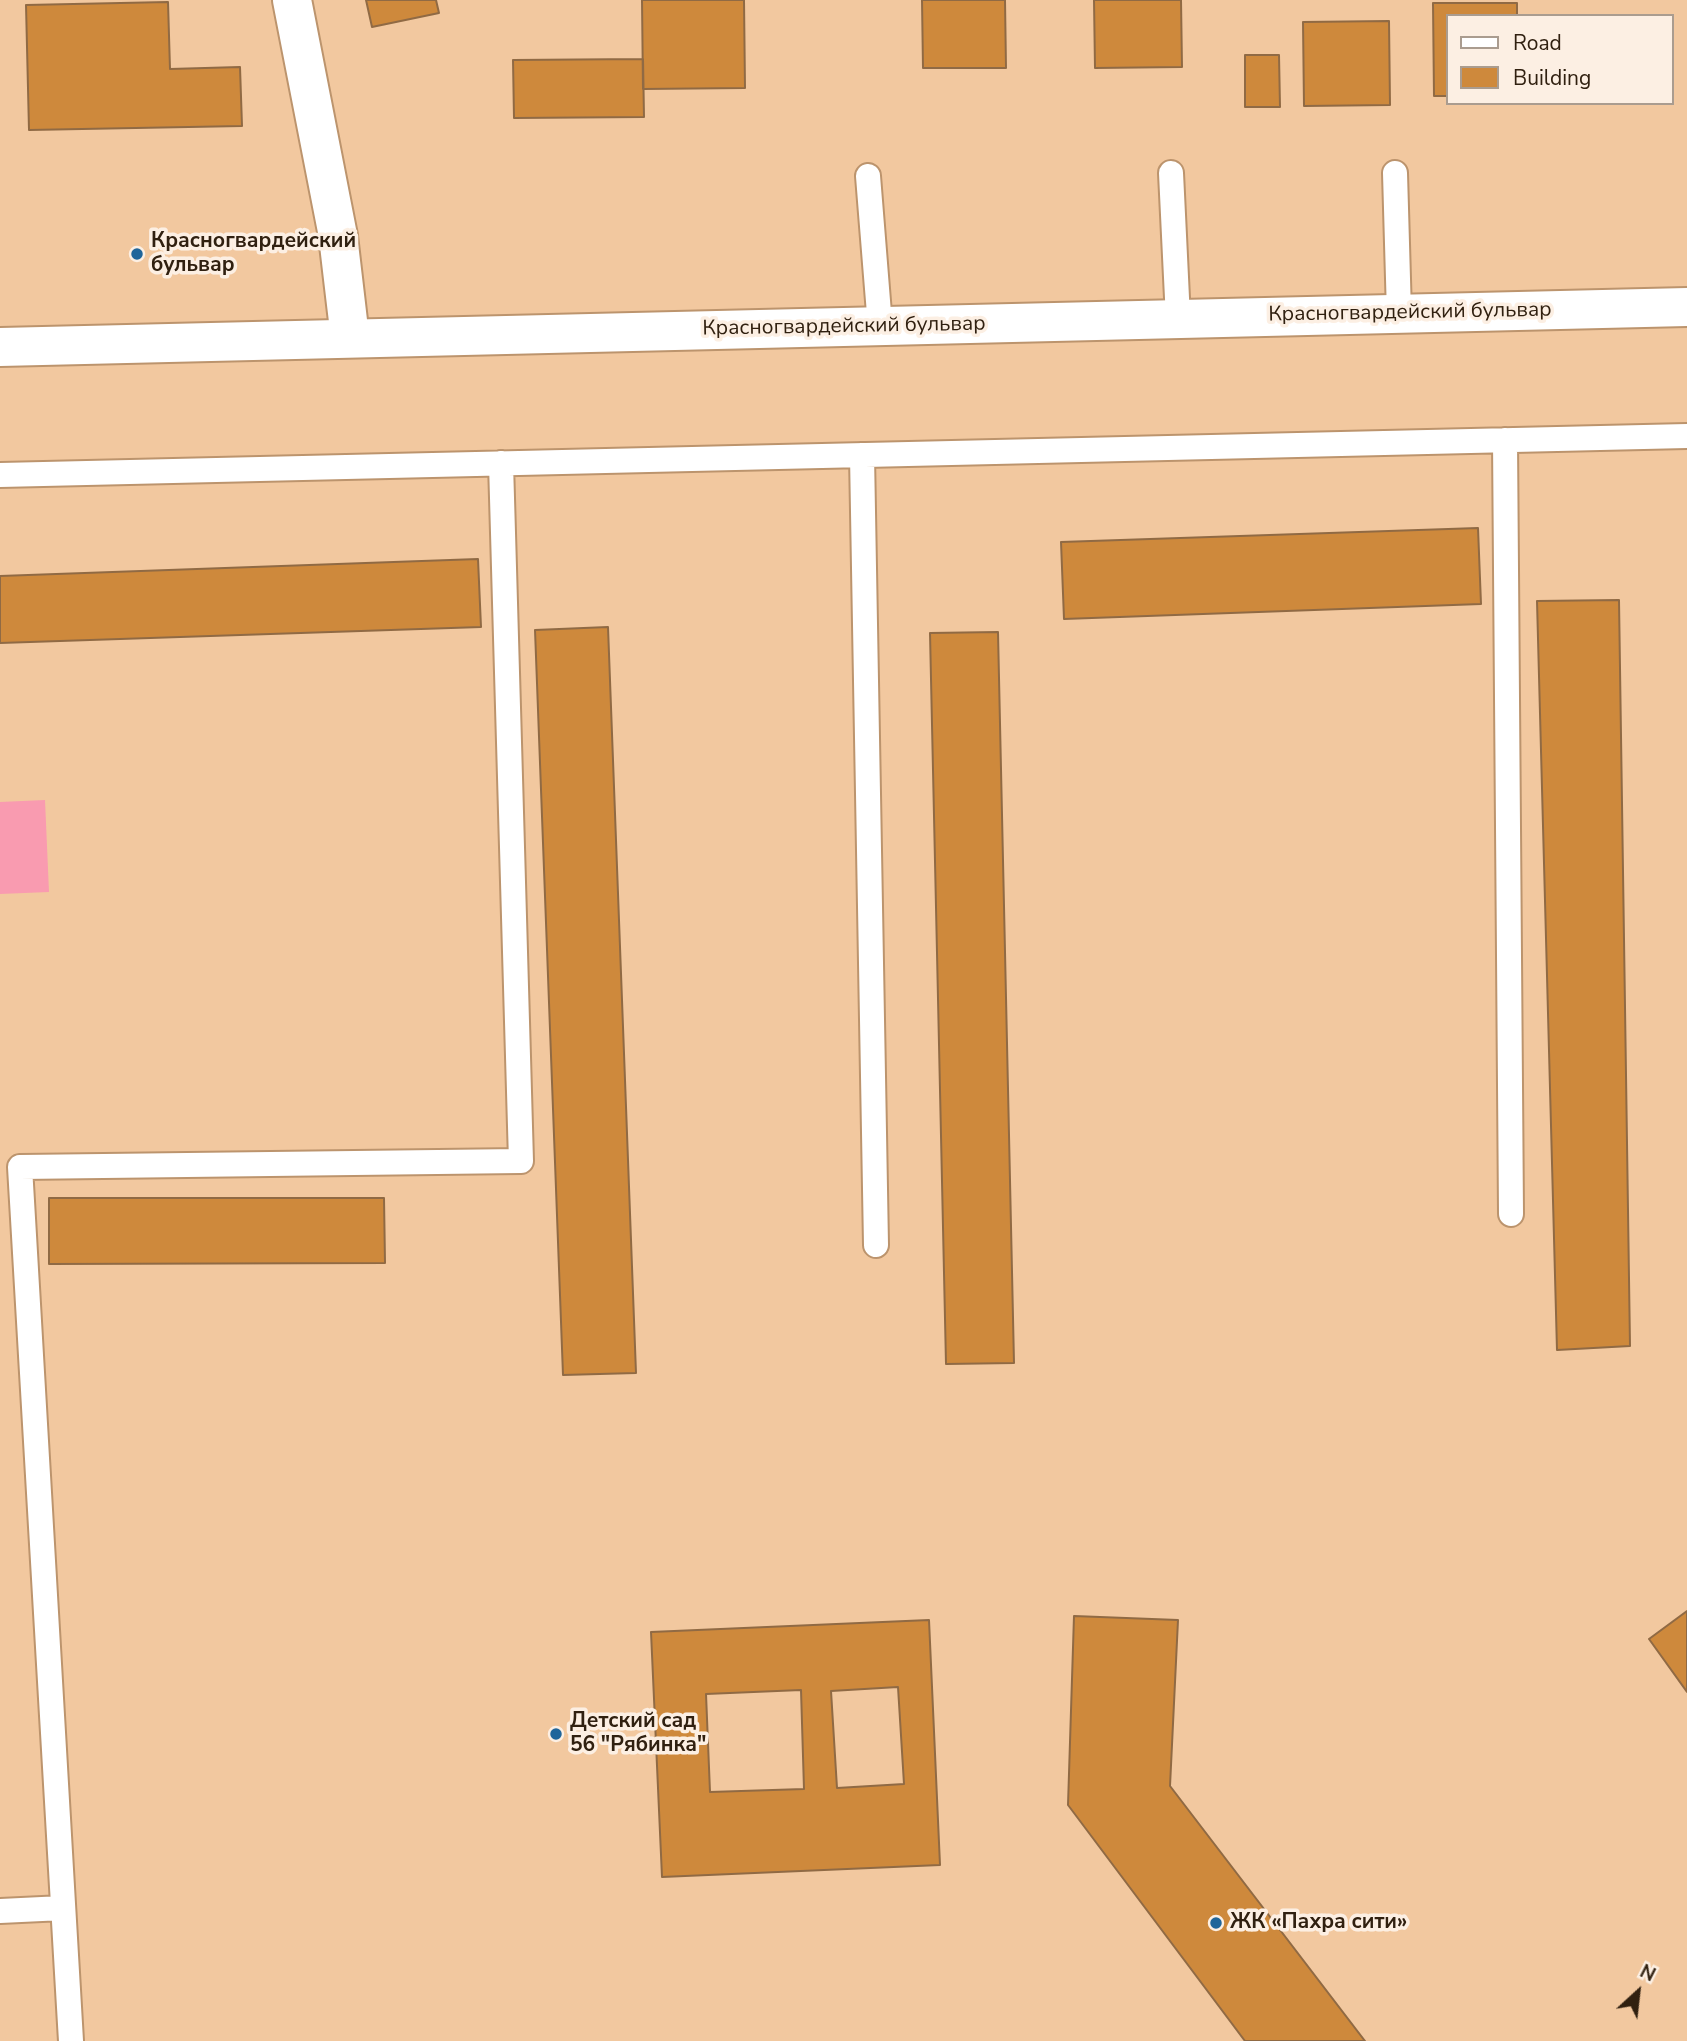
<!DOCTYPE html>
<html>
<head>
<meta charset="utf-8">
<style>
	body { margin:0 }
	#map { position:relative; width:1687px; height:2041px; overflow:hidden; background:#f2c89f; font-family:"Nunito Sans",sans-serif }
	canvas { display:block }
	.legend { position:absolute; left:1446px; top:14px; width:228px; height:91px; box-sizing:border-box; background:#fcefe3; border:2px solid #aa9c8f; margin:0; padding:9px 12px; list-style:none; font-size:21px; color:#302010 }
	.legend li { display:flex; align-items:center; gap:14px; height:35px }
	.legend b { width:35px; border:2px solid #aa9c8f }
	.north { position:absolute; left:1603px; top:1957px; width:70px; height:70px; -webkit-text-stroke:5px #fcefe3; paint-order:stroke; rotate:27deg; font-size:19px; font-weight:700; line-height:28px; text-align:center; color:#302010 }
	.north::after { content:''; display:block; margin:auto; width:24px; height:32px; background:#302010; clip-path:polygon(50% 0,100% 100%,50% 72%,0 100%) }
</style>
</head>
<body>
<div id="map">
<canvas width="1687" height="2041"></canvas>
<ul class="legend">
<li><b style="height:9px;background:#fff"></b>Road</li>
<li><b style="height:19px;background:#ce893c"></b>Building</li>
</ul>
<div class="north">N</div>
</div>
<script>
const context = document.querySelector('canvas').getContext('2d');
context.lineJoin = 'round';
function fill(path, color) { context.fillStyle = color; context.fill(path, 'evenodd'); }
function trace(path, color, width, dash) { context.strokeStyle = color; context.lineWidth = width; context.lineCap = dash ? 'butt' : 'round'; context.setLineDash(dash || []); context.stroke(path); }
function label(font, color, halo, rows, align = 'center') {
  context.font = font + ' "Nunito Sans",sans-serif'; context.lineWidth = 7; context.setLineDash([]); context.textBaseline = 'middle'; context.strokeStyle = halo; context.fillStyle = color; for (const [text, x, y, turn = 0] of rows) {
    context.save(); context.translate(x, y); context.rotate((+turn || 0) * Math.PI / 180); context.textAlign = isNaN(turn) ? turn : align; if (halo) context.strokeText(text, 0, 0); context.fillText(text, 0, 0); context.restore();
  }
}
const green = new Path2D(`
	M45,800L49,892L0,894V802Z`);
const building = new Path2D(`
	M366,0H436L439,13L372,27Z
	M642,0H744L745,88L643,89Z
	M922,0H1005L1006,68H923Z
	M1094,0H1181L1182,67L1095,68Z
	M168,2L170,69L240,67L242,126L29,130L26,5Z
	M1433,3H1517V16H1447V96H1434Z
	M1389,21L1390,105L1304,106L1303,22Z
	M1245,55H1279L1280,107H1245Z
	M643,59L644,117L514,118L513,60Z
	M1478,528L1481,604L1064,619L1061,542Z
	M478,559L481,627L0,643V576Z
	M1619,600L1630,1346L1557,1350L1537,601Z
	M608,627L636,1373L563,1375L535,630Z
	M998,632L1014,1363L946,1364L930,633Z
	M49,1198H384L385,1263L49,1264Z
	M1687,1611V1692L1649,1639Z
	M1074,1616L1178,1620L1170,1786L1365,2041H1245L1068,1805Z
	M929,1620L940,1865L662,1877L651,1632ZM898,1687L904,1784L837,1788L831,1691ZM801,1690L804,1789L710,1792L706,1694Z`);
const lane = new Path2D(`
	M1171,173L1178,319
	M1395,173L1399,314
	M868,176L880,326
	M1505,440L1511,1214
	M862,455L876,1245
	M0,475L1687,436
	M0,1911L63,1908
	M71,2041L20,1167L521,1161L501,463`);
const street = new Path2D(`
	M292,0L338,236L350,338`);
const secondary = new Path2D(`
	M0,347L1687,307`);
const markers = [
	[137,254,7,"#1f659a"],
	[556,1734,7,"#1f659a"],
	[1216,1923,7,"#1f659a"]
];
const poiNames = [
	["Красногвардейский",151,242],
	["бульвар",151,266],
	["Детский сад",570,1722],
	["56 \"Рябинка\"",570,1746],
	["ЖК «Пахра сити»",1230,1923]
];
const streetNames = [
	["Красногвардейский бульвар",1410,313,-1],
	["Красногвардейский бульвар",844,327,-1]
];
fill(green, '#f99bb0');
fill(building, '#ce893c');
trace(building, '#906a44', 2);
trace(lane, '#bc946d', 28);
trace(street, '#bc946d', 42);
trace(secondary, '#bc946d', 42);
trace(lane, '#fff', 24);
trace(street, '#fff', 38);
trace(secondary, '#fff', 38);
for (const [x, y, r, color] of markers) { const dot = new Path2D(); dot.arc(x, y, r, 0, 2 * Math.PI); context.fillStyle = color; context.fill(dot); trace(dot, '#fcefe3', 2.5); }
label('bold 21px', '#302010', '#fcefe3', poiNames, 'left');
label('21px', '#302010', '#fcefe3', streetNames);
</script>
</body>
</html>
